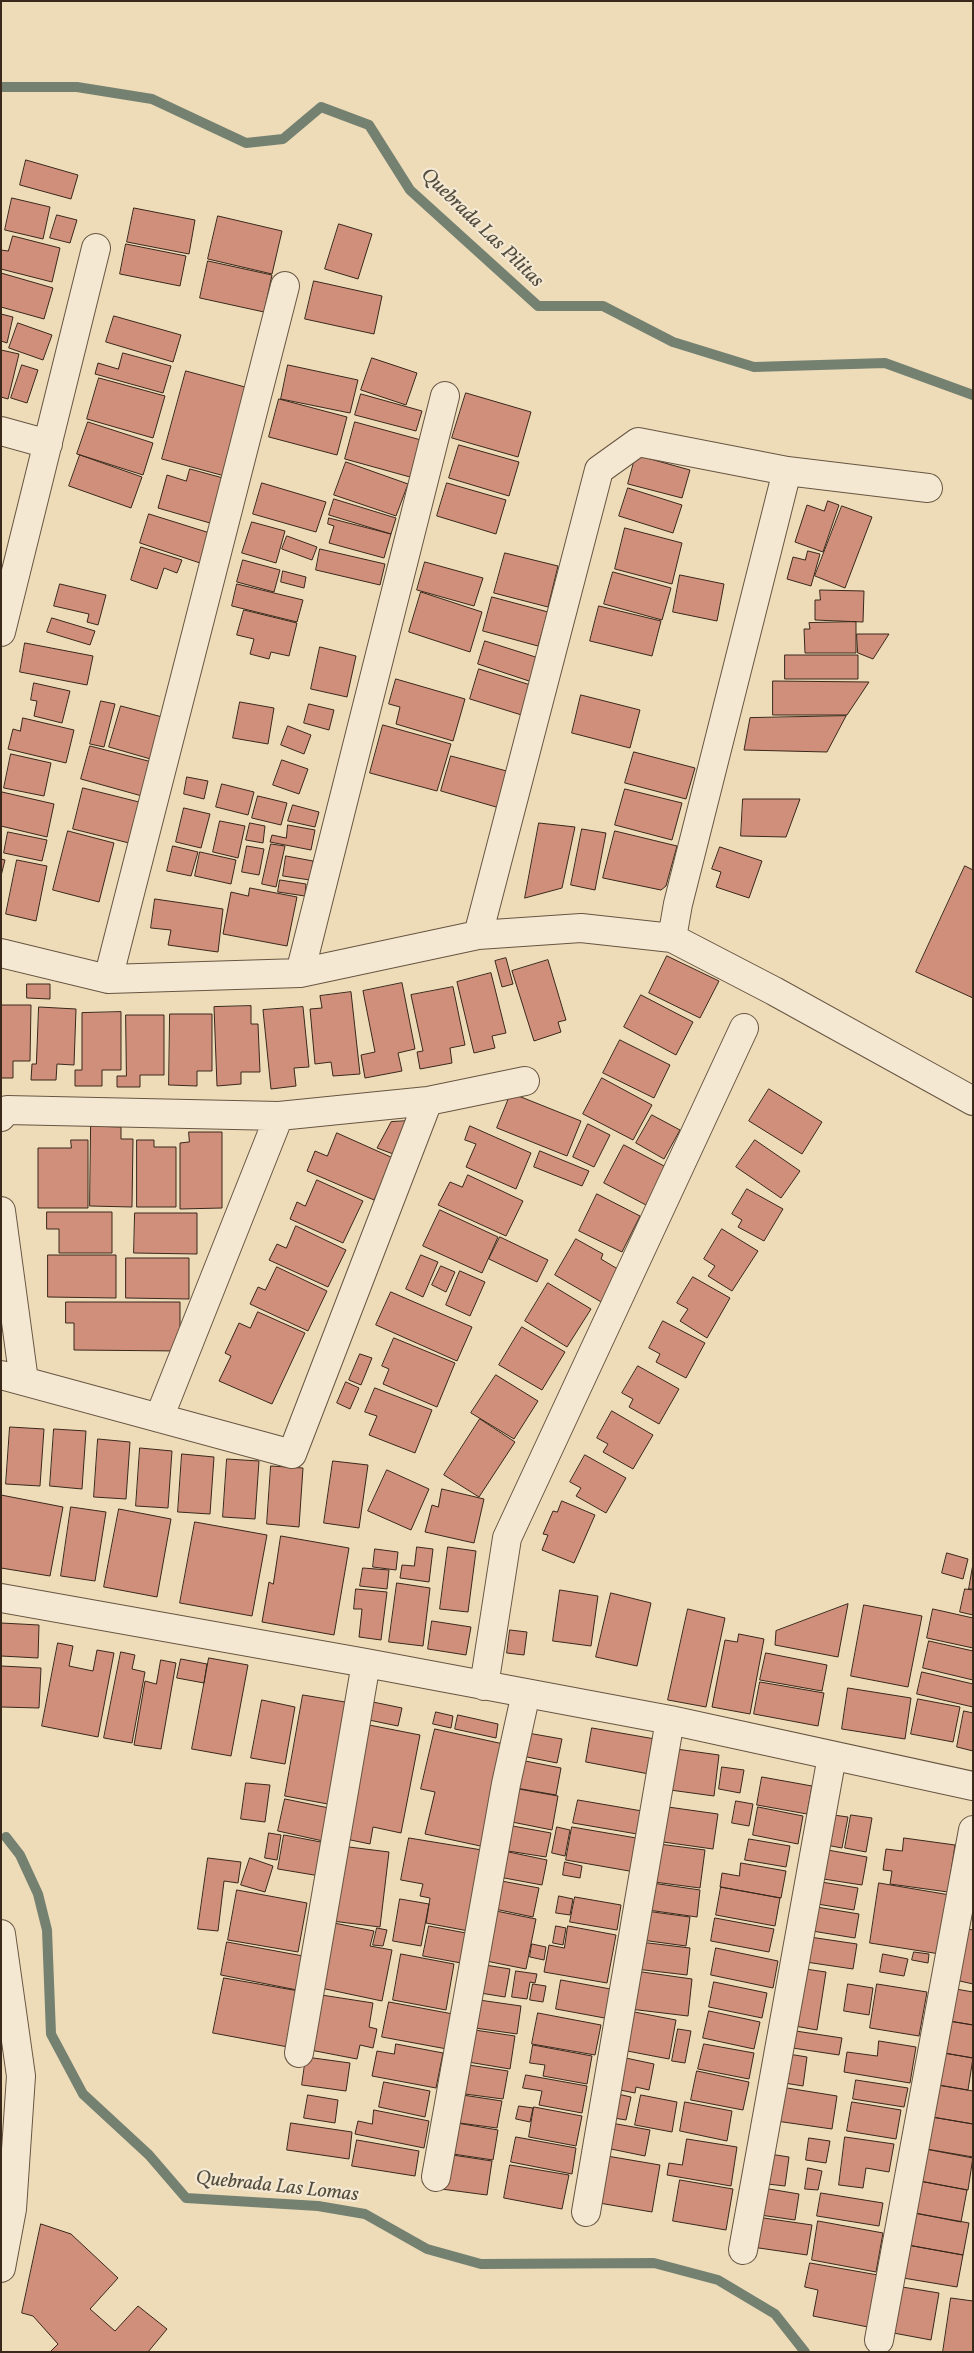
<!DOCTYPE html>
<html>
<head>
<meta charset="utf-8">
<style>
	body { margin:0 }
	#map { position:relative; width:974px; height:2353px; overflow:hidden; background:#eedcb9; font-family:Vollkorn,serif }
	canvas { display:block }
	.frame { position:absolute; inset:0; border:2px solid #3a281b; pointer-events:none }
</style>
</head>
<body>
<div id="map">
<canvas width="974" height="2353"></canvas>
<div class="frame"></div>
</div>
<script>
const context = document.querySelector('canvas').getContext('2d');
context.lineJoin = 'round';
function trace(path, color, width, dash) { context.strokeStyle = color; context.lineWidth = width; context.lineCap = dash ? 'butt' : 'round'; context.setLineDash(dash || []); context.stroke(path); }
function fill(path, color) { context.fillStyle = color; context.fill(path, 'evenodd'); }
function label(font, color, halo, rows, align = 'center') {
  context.font = font + ' Vollkorn,serif'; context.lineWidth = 4.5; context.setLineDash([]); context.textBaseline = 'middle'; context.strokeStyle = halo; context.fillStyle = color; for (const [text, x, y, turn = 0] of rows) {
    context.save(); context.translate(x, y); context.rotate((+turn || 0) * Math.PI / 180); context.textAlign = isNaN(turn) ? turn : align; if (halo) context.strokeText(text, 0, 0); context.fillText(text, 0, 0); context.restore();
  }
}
const stream = new Path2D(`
	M1,87H77L152,99L246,143L283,139L321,107L369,125L410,190L538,306H603L673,342L754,367L885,363L973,395
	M6,1837L20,1855L38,1894L47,1930L51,2034L83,2094L149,2155L186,2198L318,2206L365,2214L427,2249L481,2264L654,2263L718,2280L775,2314L805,2352`);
const building = new Path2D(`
	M26,160L78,175L71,199L20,185Z
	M12,198L50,207L43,239L5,230Z
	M134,208L195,220L189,254L127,242Z
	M57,215L77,220L70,243L50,238Z
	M218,216L282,231L272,274L208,259Z
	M339,224L372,234L358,279L325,269Z
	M13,236L60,248L52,282L1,269V250L8,251Z
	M126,244L186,256L180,286L120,274Z
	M208,261L272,275L264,312L200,298Z
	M1,273L53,288L44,319L1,307Z
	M314,281L382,296L374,334L305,319Z
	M1,314L13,317L7,343L1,341Z
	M114,316L181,335L173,362L106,342Z
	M18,323L52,335L43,360L9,348Z
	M1,350L19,354L8,399L1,397Z
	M123,353L171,366L163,393L95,374L98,363L118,369Z
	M372,358L417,373L406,405L361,390Z
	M22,365L38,370L27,403L11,398Z
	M288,365L358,380L350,413L281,399Z
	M186,371L256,390L232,478L162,459Z
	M99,378L165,396L153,438L87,419Z
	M466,393L531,412L518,457L452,438Z
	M361,394L422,411L416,431L355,415Z
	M279,399L347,417L337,455L269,437Z
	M88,422L153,443L143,475L77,454Z
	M355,422L421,440L410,477L345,459Z
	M459,445L519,462L509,496L449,478Z
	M80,455L142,477L131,508L69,486Z
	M636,455L690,470L682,498L628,484Z
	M346,462L408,484L396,516L334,495Z
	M190,469L223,478L210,523L158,508L167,475L186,481Z
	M262,483L326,502L316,532L253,514Z
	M447,483L506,500L496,534L437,516Z
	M628,488L682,505L673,533L619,516Z
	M334,499L396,518L391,534L329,515Z
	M828,501L839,505L823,552L795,542L807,505L824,511Z
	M842,506L872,517L845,588L815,576Z
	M149,514L213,534L203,564L140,543Z
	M329,518L391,534L384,558L329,543L334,526L328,524Z
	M252,522L285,531L276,563L242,553Z
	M625,528L682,543L672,584L615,569Z
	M287,536L317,547L312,560L282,549Z
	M141,547L182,560L177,573L164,568L157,589L131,580Z
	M320,549L385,564L380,585L316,570Z
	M808,551L820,554L811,586L787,579L793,557L805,560Z
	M505,553L558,566L548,607L494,593Z
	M243,560L280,570L274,592L237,582Z
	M425,562L483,578L474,606L417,590Z
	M283,571L306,577L304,588L281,582Z
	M613,572L671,588L662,620L604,604Z
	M680,575L724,584L717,621L673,612Z
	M60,584L106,595L98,625L87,622L89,614L54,606Z
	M237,584L303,600L297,622L232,606Z
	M820,590L864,591L863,622L815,620V600H820Z
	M421,592L482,612L470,652L409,632Z
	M492,597L548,612L538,646L483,631Z
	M599,606L661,621L652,656L590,641Z
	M244,610L297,623L289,656L271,652L269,659L250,654L254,639L237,635Z
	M52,618L95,631L90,645L47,632Z
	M856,622V653H805L804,629H810L809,623Z
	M857,634H889L873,659L858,653Z
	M485,641L545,660L538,684L478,664Z
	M25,643L93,656L87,685L20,672Z
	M320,647L356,656L347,697L311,689Z
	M785,655H858V679H785Z
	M479,669L537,687L528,717L470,699Z
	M396,679L465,699L453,741L396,724L400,707L389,704Z
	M773,681L869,682L847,715H773Z
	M34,683L70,691L62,723L34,716L37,701L31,700Z
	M581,695L640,710L630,748L572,733Z
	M101,701L115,704L104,747L90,744Z
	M240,702L274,708L268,744L233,738Z
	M309,704L334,710L329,730L304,723Z
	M121,706L166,718L154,760L109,747Z
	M846,716L827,752L744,750L750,718Z
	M23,718L74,730L66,763L8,749L13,729L20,731Z
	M383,725L451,744L437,791L370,773Z
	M288,726L311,735L304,754L281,745Z
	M90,746L152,762L142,796L81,779Z
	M634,752L695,768L686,799L625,783Z
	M11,754L51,763L44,796L4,788Z
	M451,756L514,773L503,809L441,791Z
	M282,760L308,769L299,794L273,785Z
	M187,777L208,781L204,799L184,794Z
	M222,784L254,792L248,815L216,807Z
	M83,788L143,803L133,844L73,829Z
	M625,789L682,803L672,840L615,825Z
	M2,792L54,804L47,837L1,826Z
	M258,796L287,803L281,825L252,818Z
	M743,799H800L786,837L741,836Z
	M293,805L319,812L315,827L288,821Z
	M184,808L210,814L201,848L176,842Z
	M220,821L245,826L238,858L213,852Z
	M250,823L265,826L263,843L246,840Z
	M539,823L575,827L562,888L525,898Z
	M288,825L315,830L311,850L270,842L272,835L286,838Z
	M582,829L606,833L595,890L571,885Z
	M68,831L114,843L99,902L53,890Z
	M615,831L677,846L666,886L661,890L603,878Z
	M8,832L47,840L42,861L4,853Z
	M271,844L285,846L276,887L262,884Z
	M173,846L198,852L191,876L167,871Z
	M247,846L264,849L259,875L242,872Z
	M720,847L762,861L749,898L716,887L721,872L712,869Z
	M200,852L236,860L231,884L195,876Z
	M286,856L313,861L310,880L283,876Z
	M1,859L5,860L1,876Z
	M17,860L47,866L36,921L6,914Z
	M965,866L973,870V998L916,972Z
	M280,880L306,884L305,896L278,892Z
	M250,888L297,897L287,946L223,934L231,892L248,896Z
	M155,899L223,909L218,952L168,945L171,930L151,928Z
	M667,956L719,981L700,1018L649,993Z
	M506,958L513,984L502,987L495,961Z
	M548,960L566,1020L558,1022L561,1032L534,1041L512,971Z
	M491,973L506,1033L492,1036L495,1048L474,1053L457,982Z
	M402,983L415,1049L398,1053L402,1071L365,1078L361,1055L375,1052L363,991Z
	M27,984H50V999L27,998Z
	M453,987L465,1045L450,1048L452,1063L420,1069L417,1052L423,1051L411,995Z
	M351,992L360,1074L333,1076L331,1062L315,1064L310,1009L322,1008L320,996Z
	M641,995L693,1022L676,1055L624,1027Z
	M1,1005H31L30,1061H13V1078H1Z
	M251,1006V1024H258L260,1072H241V1084L217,1086L214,1007Z
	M39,1007L76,1009L74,1065L57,1064L56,1080H31L32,1064H36Z
	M303,1007L309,1067L294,1068L296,1086L271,1089L263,1010Z
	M121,1012V1070H102V1086H75V1070H82V1013Z
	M170,1014H212V1071H197V1086L169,1085Z
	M126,1015H164V1075H140V1087H117V1076H126Z
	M620,1040L670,1065L654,1098L603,1073Z
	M602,1078L652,1105L633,1140L583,1114Z
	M769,1089L822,1122L802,1154L749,1121Z
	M511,1093L581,1121L567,1156L497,1128Z
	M652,1115L680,1130L664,1159L636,1143Z
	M407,1121L396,1155L377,1148L391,1122Z
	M588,1124L610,1135L594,1167L573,1157Z
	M91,1126L121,1127V1139H133L132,1207L90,1206Z
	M470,1126L531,1153L516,1189L466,1167L476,1144L465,1140Z
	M189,1132H222V1208L180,1209V1143L189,1142Z
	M337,1133L393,1158L374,1200L307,1171L315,1151L327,1156Z
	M71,1140H88V1208H38V1148H71Z
	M137,1140H154V1147H176V1207H137Z
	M755,1140L800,1171L781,1198L736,1167Z
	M624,1145L666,1167L646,1205L604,1183Z
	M540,1151L589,1171L582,1186L534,1167Z
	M468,1175L523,1201L506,1236L438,1205L450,1182L462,1187Z
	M317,1180L363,1201L343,1243L290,1219L297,1202L305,1206Z
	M747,1189L783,1209L764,1241L738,1227L742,1220L732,1214Z
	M597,1194L640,1216L622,1252L579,1231Z
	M440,1210L498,1237L482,1273L423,1246Z
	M47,1212H112V1253H59V1229H47Z
	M135,1213H197V1254L134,1253Z
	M296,1226L346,1250L328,1287L269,1260L277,1244L286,1248Z
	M722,1229L758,1251L732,1291L708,1276L715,1266L704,1259Z
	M500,1237L548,1260L537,1282L489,1259Z
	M576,1239L603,1254L601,1259L621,1271L603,1303L555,1275Z
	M48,1255H116V1298L48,1297Z
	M421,1255L438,1262L423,1297L406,1289Z
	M126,1258H189V1299L126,1298Z
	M441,1266L455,1272L446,1292L432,1285Z
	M277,1267L327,1291L308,1331L250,1304L258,1287L265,1290Z
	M460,1271L485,1282L470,1316L446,1305Z
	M693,1277L730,1298L707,1338L680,1321L688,1309L677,1303Z
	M548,1283L591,1309L567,1347L525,1321Z
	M391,1292L472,1327L457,1361L376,1325Z
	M66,1302H180V1351L74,1350V1323H66Z
	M258,1312L305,1333L272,1404L219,1381L231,1356L225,1353L239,1323L250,1328Z
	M663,1321L705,1343L686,1378L656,1362L660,1354L649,1348Z
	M522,1327L565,1352L542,1390L499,1365Z
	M394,1338L455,1363L437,1407L383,1384L389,1369L382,1366Z
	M360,1354L372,1358L361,1385L349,1380Z
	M638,1366L679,1389L659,1424L629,1407L633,1399L622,1393Z
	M496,1375L538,1401L514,1439L471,1413Z
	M346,1382L359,1388L350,1409L337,1403Z
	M375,1388L432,1410L415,1453L369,1435L377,1416L365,1412Z
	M612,1411L653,1435L633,1469L603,1452L608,1444L597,1438Z
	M480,1419L515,1442L479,1497L444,1475Z
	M10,1427L44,1429L40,1486L6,1484Z
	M54,1429L86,1431L82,1489L50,1486Z
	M98,1439L130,1442L126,1499L94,1497Z
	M140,1448L172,1451L168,1508L136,1506Z
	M182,1454L214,1457L210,1514L178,1512Z
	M585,1455L626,1478L606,1513L576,1496L581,1488L570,1482Z
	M227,1459L259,1461L255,1519L223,1517Z
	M333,1461L368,1465L359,1528L324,1523Z
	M271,1466L303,1468L299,1527L267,1524Z
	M387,1470L429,1489L411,1530L368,1511Z
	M442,1489L484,1499L474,1543L425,1532L432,1505L438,1507Z
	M1,1495L63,1507L50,1576L1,1568Z
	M562,1501L595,1515L574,1563L542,1550L548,1535L543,1534L553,1511L557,1512Z
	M71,1507L106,1512L95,1581L61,1576Z
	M119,1509L171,1519L157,1597L104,1587Z
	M195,1522L267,1535L252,1616L180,1603Z
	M281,1536L349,1548L334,1635L262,1622L269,1582L273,1584Z
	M417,1547L433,1549L429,1582L400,1578L402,1565L414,1566Z
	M448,1547L476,1551L468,1612L440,1609Z
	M375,1549L398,1552L396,1570L373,1567Z
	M947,1553L968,1559L963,1579L942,1573Z
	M973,1564V1589H969Z
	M363,1568L389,1570L387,1589L360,1586Z
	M397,1583L430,1588L423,1646L389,1642Z
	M356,1589L387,1592L381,1640L359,1637L362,1609H354Z
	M965,1589L973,1590V1615L960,1612Z
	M560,1590L598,1596L591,1646L553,1641Z
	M611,1593L651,1603L637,1666L596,1657Z
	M848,1604L838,1657L775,1645L776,1631Z
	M864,1605L922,1616L908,1687L851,1676Z
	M688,1609L725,1618L706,1707L668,1700Z
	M933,1609L973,1618V1648L927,1638Z
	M432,1621L471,1627L466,1655L428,1649Z
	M1,1623L39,1625L38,1658L1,1656Z
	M510,1630L527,1632L524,1655L507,1653Z
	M739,1634L764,1639L750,1714L712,1707L725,1640L737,1642Z
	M929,1641L973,1651V1680L923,1668Z
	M58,1643L73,1646L69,1666L93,1671L97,1650L114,1653L98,1737L42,1726Z
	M121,1652L135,1655L132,1669L145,1672L132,1743L104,1738Z
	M766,1653L827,1665L822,1691L760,1680Z
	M209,1658L248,1665L231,1756L192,1749Z
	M181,1659L207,1664L204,1683L177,1678Z
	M161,1660L176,1663L161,1749L134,1745L145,1681L156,1684Z
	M1,1666L41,1668L39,1708L1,1707Z
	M922,1672L973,1684V1707L917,1694Z
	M760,1682L824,1693L818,1726L754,1714Z
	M848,1688L911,1698L905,1739L842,1729Z
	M303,1695L351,1703L333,1805L285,1796Z
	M918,1699L960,1707L953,1742L911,1734Z
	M262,1700L295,1707L285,1764L251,1758Z
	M368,1701L402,1708L398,1726L364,1719Z
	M964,1711L973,1713V1751L957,1747Z
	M436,1712L453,1716L451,1728L433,1724Z
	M458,1715L498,1724L496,1738L455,1729Z
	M364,1724L420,1735L401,1833L373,1827L370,1844L341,1838Z
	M592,1728L655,1739L649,1774L586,1762Z
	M435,1729L508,1745L485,1847L425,1834L435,1792L421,1789Z
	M522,1732L562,1739L557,1763L517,1755Z
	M676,1749L719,1755L714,1796L670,1790Z
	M515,1759L561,1768L556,1795L510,1787Z
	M722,1767L744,1770L740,1793L719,1789Z
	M762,1777L812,1786L807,1814L757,1805Z
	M246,1783L270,1785L265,1822L241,1819Z
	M513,1788L558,1796L552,1830L507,1821Z
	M285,1799L329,1808L323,1841L278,1831Z
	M578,1800L642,1811L637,1834L573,1823Z
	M736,1801L753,1804L749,1826L732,1823Z
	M668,1807L718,1814L713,1849L663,1842Z
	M758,1807L803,1816L798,1844L753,1835Z
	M826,1814L848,1817L842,1848L821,1844Z
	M851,1815L872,1818L866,1852L845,1848Z
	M507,1825L551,1833L546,1857L508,1851L510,1844L504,1842Z
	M557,1827L570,1830L565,1856L552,1853Z
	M572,1827L642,1839L635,1872L566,1860Z
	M269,1833L281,1835L277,1860L265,1858Z
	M284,1835L326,1843L320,1876L278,1869Z
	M409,1838L488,1851L474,1932L426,1923L430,1898L420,1896L423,1884L401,1880Z
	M904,1838L955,1845L948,1892L890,1884L892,1871L883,1870L886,1849L902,1851Z
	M749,1839L790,1846L786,1867L745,1860Z
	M659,1844L705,1850L700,1888L654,1882Z
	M341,1846L389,1852L380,1927L332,1921Z
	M822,1849L867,1857L862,1885L817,1878Z
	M504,1851L547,1860L542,1885L499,1877Z
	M208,1858L241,1862L238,1883L224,1881L218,1931L198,1929Z
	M250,1858L273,1866L265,1892L241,1885Z
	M565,1862L582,1866L580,1878L563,1875Z
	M741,1863L786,1871L781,1898L720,1887L722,1873L739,1876Z
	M496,1880L539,1888L533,1917L490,1908Z
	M815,1881L858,1888L854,1910L811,1903Z
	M652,1883L700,1890L697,1917L648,1910Z
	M879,1883L950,1895L940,1954L870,1943Z
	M721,1887L780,1898L775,1926L716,1915Z
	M237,1890L307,1903L298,1952L228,1940Z
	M559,1896L573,1899L570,1915L556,1913Z
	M575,1897L621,1905L617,1930L570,1922Z
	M400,1899L429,1904L421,1946L393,1941Z
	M810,1906L859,1914L855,1938L806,1930Z
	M491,1910L536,1919L526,1969L481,1960Z
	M646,1911L690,1917L686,1946L642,1940Z
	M715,1918L774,1929L769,1952L711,1941Z
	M329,1922L374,1931L370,1946L392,1950L382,2001L316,1987Z
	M429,1926L466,1933L461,1963L423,1956Z
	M556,1926L566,1928L563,1945L553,1943Z
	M568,1926L616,1935L607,1983L544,1972L549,1945L564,1948Z
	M377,1928L387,1930L383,1946L373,1945Z
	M963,1928L973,1930V1984L951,1979Z
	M803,1936L857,1944L853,1969L799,1961Z
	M227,1942L303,1956L297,1990L221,1975Z
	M640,1942L690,1948L687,1975L636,1969Z
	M532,1944L546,1947L544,1960L530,1957Z
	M716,1948L778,1961L773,1988L711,1975Z
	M914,1952L929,1954L928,1963L912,1960Z
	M401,1954L454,1964L446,2010L393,2000Z
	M883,1954L908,1959L904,1976L880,1972Z
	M479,1964L510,1969L505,1997L474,1992Z
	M798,1968L826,1972L817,2030L789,2025Z
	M516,1971L537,1974L535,1983L530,1982L527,1999L512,1997Z
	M635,1971L692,1979L688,2016L630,2009Z
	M224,1978L299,1991L288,2047L213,2033Z
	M561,1980L616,1990L610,2019L556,2009Z
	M714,1982L767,1993L762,2018L709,2007Z
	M533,1984L546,1986L543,2002L530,2000Z
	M848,1984L873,1988L869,2015L844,2011Z
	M877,1984L927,1992L919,2036L870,2028Z
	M950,1988L973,1992V2025L943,2020Z
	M315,1994L373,2003L369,2027L377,2029L373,2048L360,2045L357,2059L305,2049Z
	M472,1999L521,2006L517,2034L468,2027Z
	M389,2002L453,2014L447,2049L382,2037Z
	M629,2011L676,2020L669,2059L622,2050Z
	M709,2011L760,2022L754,2049L703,2038Z
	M538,2013L601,2025L595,2055L532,2044Z
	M943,2020L973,2025V2058L938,2052Z
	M468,2029L515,2036L510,2069L462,2061Z
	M678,2029L691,2031L685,2063L672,2061Z
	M789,2030L842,2038L839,2055L786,2047Z
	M879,2041L916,2047L910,2083L844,2072L847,2052L877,2056Z
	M396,2044L443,2053L436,2088L372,2076L377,2051L394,2054Z
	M704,2044L754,2053L749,2079L698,2069Z
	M533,2045L592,2056L587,2084L543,2076L545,2065L530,2063Z
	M938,2052L973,2058L968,2090L932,2084Z
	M782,2053L807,2057L803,2086L778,2082Z
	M306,2057L350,2063L346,2091L302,2085Z
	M621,2057L654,2064L649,2090L636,2087L635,2093L615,2089Z
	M462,2064L508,2071L503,2099L457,2093Z
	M697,2071L749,2082L743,2110L691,2100Z
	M526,2075L587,2086L582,2113L539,2105L542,2091L523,2088Z
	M856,2080L908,2088L904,2107L853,2099Z
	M384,2082L430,2091L425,2117L379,2107Z
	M932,2084L973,2091V2124L926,2116Z
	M781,2087L837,2096L832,2129L776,2121Z
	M613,2093L631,2097L626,2120L608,2117Z
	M456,2094L502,2101L497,2128L452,2122Z
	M308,2095L338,2100L335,2123L304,2118Z
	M641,2095L677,2102L672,2132L635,2125Z
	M685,2102L732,2111L727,2141L680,2131Z
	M852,2102L901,2110L896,2139L847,2131Z
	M519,2106L533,2108L530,2122L516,2119Z
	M534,2107L582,2116L576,2146L529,2137Z
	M374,2110L429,2121L424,2148L355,2134L358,2121L372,2124Z
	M926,2116L973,2124V2158L920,2148Z
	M451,2122L498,2130L493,2160L446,2153Z
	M291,2123L352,2132L349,2159L287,2150Z
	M611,2123L650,2130L645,2156L606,2148Z
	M516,2137L576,2148L572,2174L511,2162Z
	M845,2137L894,2144L889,2172L866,2168L863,2188L839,2185Z
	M809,2138L830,2141L826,2163L806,2160Z
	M687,2139L737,2147L731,2186L667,2175L669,2163L682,2165Z
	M357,2140L419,2151L415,2176L352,2166Z
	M920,2148L973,2157L968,2190L914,2180Z
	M763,2153L789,2157L785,2186L759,2183Z
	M446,2154L492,2161L487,2195L441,2189Z
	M601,2155L660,2165L652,2212L593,2202Z
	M510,2165L569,2175L562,2209L504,2198Z
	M808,2168L822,2171L818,2190L805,2189Z
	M680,2180L733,2189L726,2230L673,2221Z
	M914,2180L967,2190L961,2222L909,2212Z
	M757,2187L799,2194L795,2220L753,2214Z
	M821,2193L883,2203L879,2226L817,2216Z
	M909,2212L969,2223L963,2255L902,2244Z
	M757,2217L812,2225L807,2255L752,2247Z
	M818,2221L883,2233L876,2272L812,2260Z
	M41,2224L71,2234L118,2278L90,2309L115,2331L138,2306L167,2329L148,2352H50L58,2344L33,2316L22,2313Z
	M902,2244L963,2255L957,2287L897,2277Z
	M810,2263L878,2275L868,2327L813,2316L818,2290L805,2287Z
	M896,2286L939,2293L931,2340L888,2332Z
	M951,2298L973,2301V2352H943Z`);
const minor = new Path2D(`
	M1,431L48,444
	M1,632L96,248
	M478,935L599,470L638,442L787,471L928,488
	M672,938L678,904L787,471
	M1,953L108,979L300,973L478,935L581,928L672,938L774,991L973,1101
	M300,973L445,396
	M108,979L285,286
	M1,1117L7,1110L279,1116L428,1101L525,1081
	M1,1211L24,1381
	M1,1375L292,1454L428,1101
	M159,1418L279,1116
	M1,1598L366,1663L670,1720L973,1786
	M484,1686L507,1538L744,1028
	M1,1934L21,2076L12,2209L1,2268
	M299,2053L366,1663
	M436,2177L506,1784L526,1693
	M586,2212L670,1720
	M743,2250L832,1756
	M879,2340L973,1830`);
const waterNames = [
	["Quebrada Las Pilitas",481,229,44],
	["Quebrada Las Lomas",277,2188,6]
];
trace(stream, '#748171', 10);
fill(building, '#cf8f7a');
trace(building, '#3a281b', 1);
trace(minor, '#675542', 30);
trace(minor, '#f4e8d2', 28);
label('italic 20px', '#524d3f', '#f4e8d2', waterNames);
</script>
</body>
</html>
